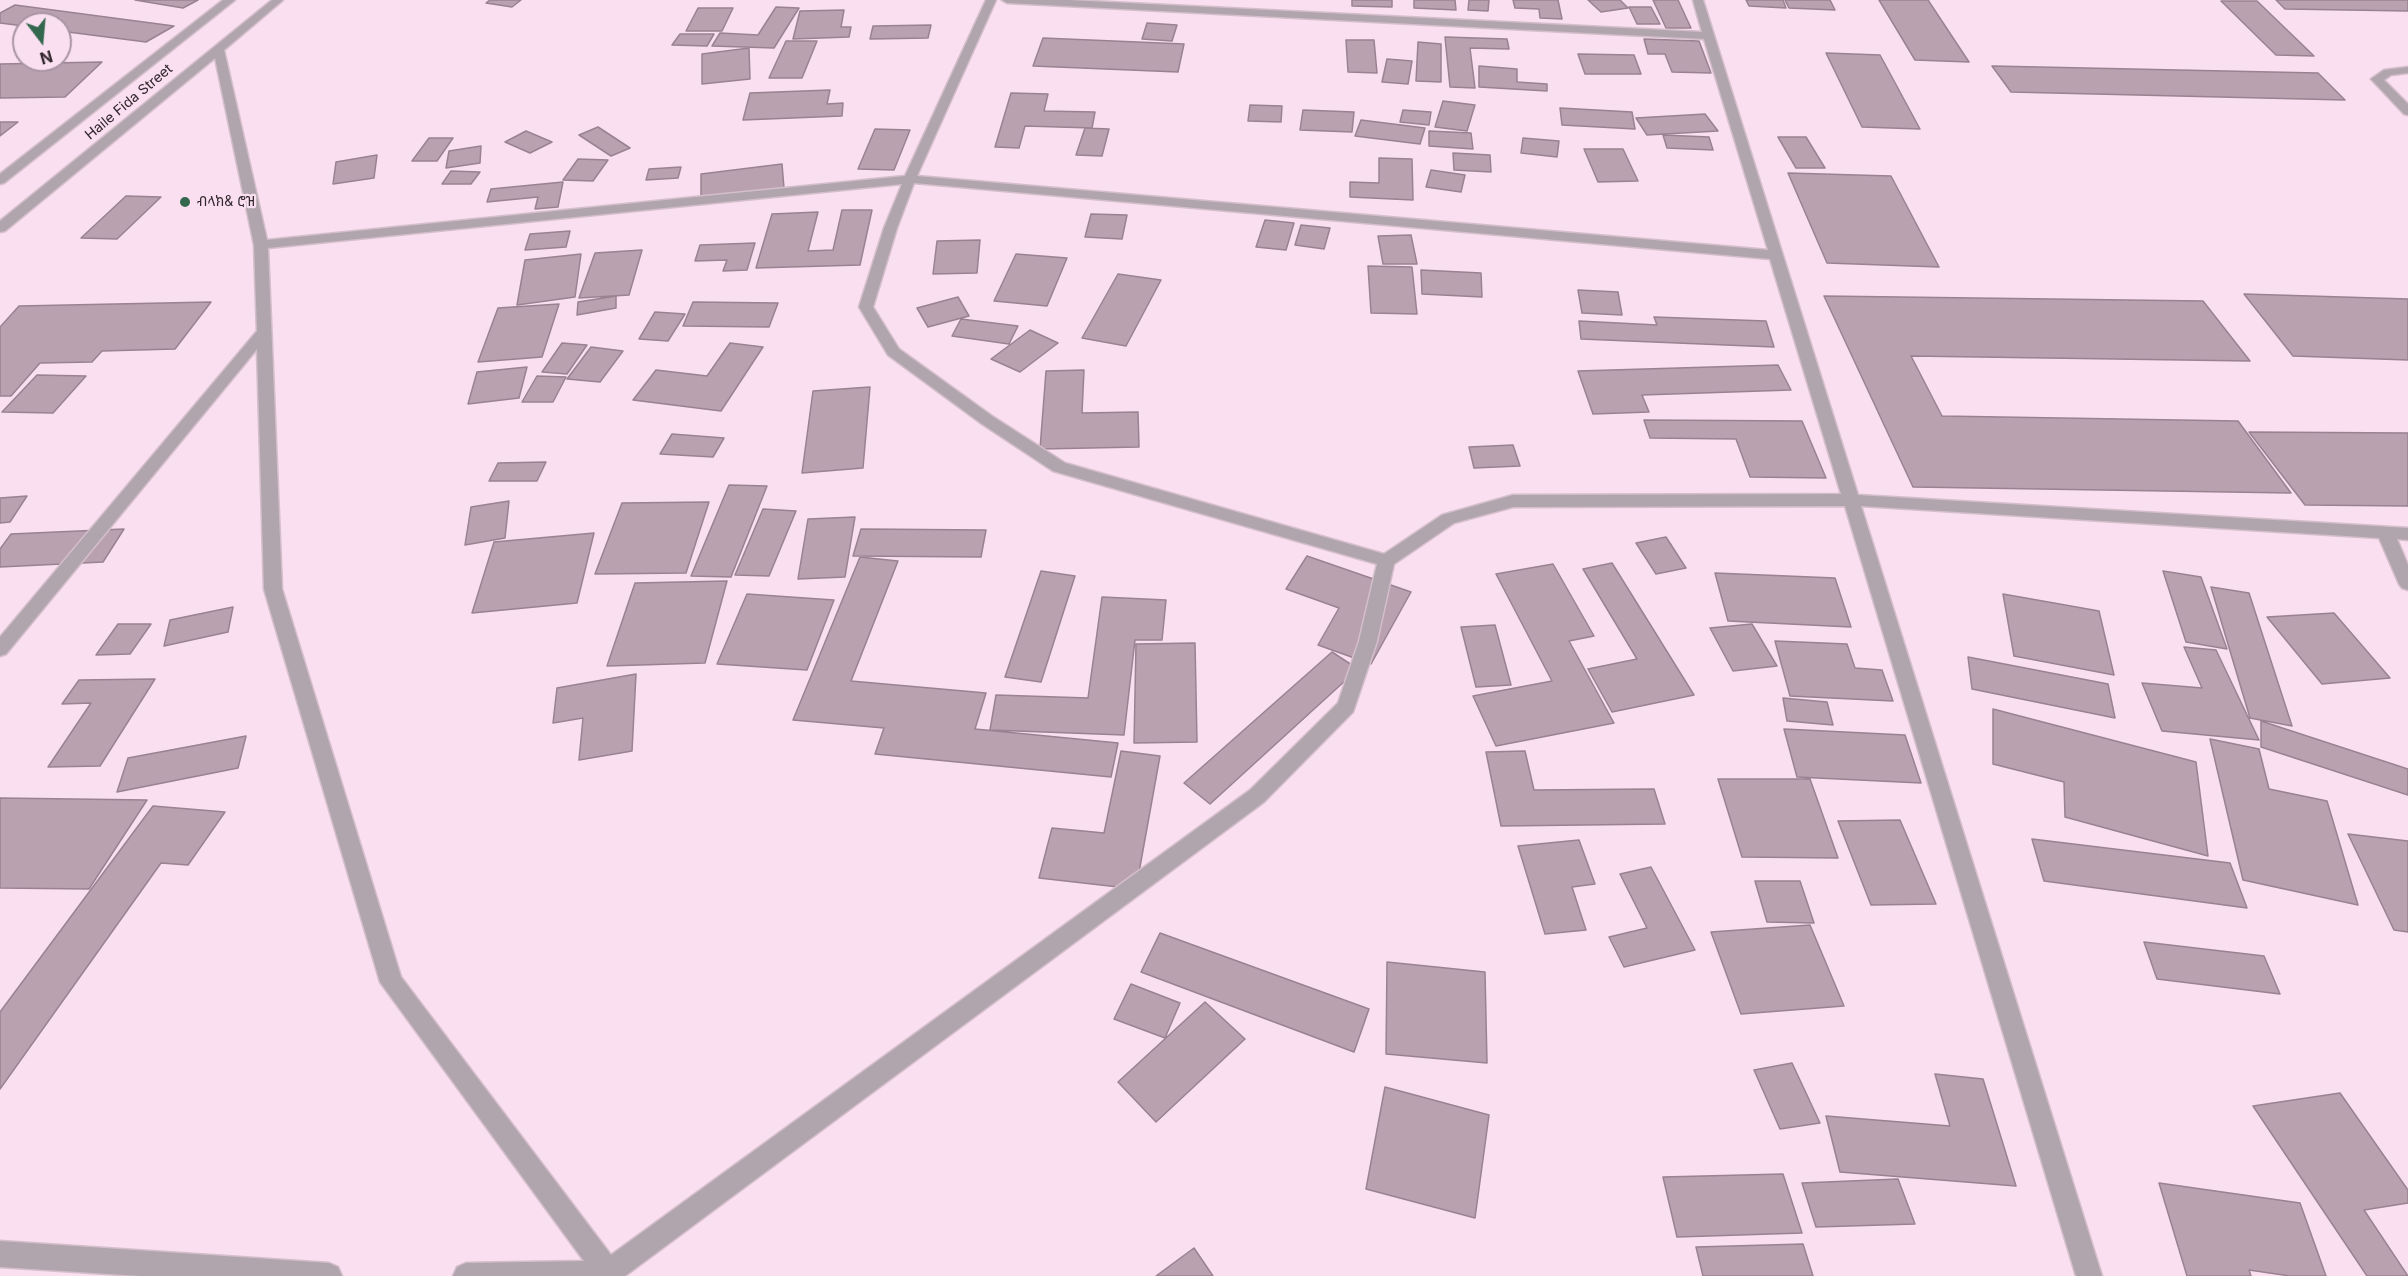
<!DOCTYPE html>
<html>
<head>
<meta charset="utf-8">
<style>
	body { margin:0 }
	#map { position:relative; width:2408px; height:1276px; overflow:hidden; background:#f9dfef; font-family:Inter,sans-serif }
	canvas { display:block }
	.north { position:absolute; left:12px; top:12px; width:60px; height:60px; box-sizing:border-box; background:#f9dfef; border:2px solid #a996a2; border-radius:50%; rotate:164deg; font-size:16px; font-weight:700; line-height:24px; text-align:center; color:#32282e }
	.north::after { content:''; display:block; margin:auto; width:21px; height:27px; background:#33684e; clip-path:polygon(50% 0,100% 100%,50% 72%,0 100%) }
</style>
</head>
<body>
<div id="map">
<canvas width="2408" height="1276"></canvas>
<div class="north">N</div>
</div>
<script>
const context = document.querySelector('canvas').getContext('2d');
context.lineJoin = 'round';
function fill(path, color) { context.fillStyle = color; context.fill(path, 'evenodd'); }
function trace(path, color, width, dash) { context.strokeStyle = color; context.lineWidth = width; context.lineCap = dash ? 'butt' : 'round'; context.setLineDash(dash || []); context.stroke(path); }
function label(font, color, halo, rows, align = 'center') {
  context.font = font + ' Inter,"Noto Sans Ethiopic",sans-serif'; context.lineWidth = 4.5; context.setLineDash([]); context.textBaseline = 'middle'; context.strokeStyle = halo; context.fillStyle = color; for (const [text, x, y, turn = 0] of rows) {
    context.save(); context.translate(x, y); context.rotate((+turn || 0) * Math.PI / 180); context.textAlign = isNaN(turn) ? turn : align; if (halo) context.strokeText(text, 0, 0); context.fillText(text, 0, 0); context.restore();
  }
}
const building = new Path2D(`
	M135,0H198L183,8Z
	M490,0H521L512,7L486,3Z
	M1352,0H1392V7L1352,6Z
	M1414,0H1455L1456,10L1414,8Z
	M1469,0H1489L1488,11L1468,10Z
	M1513,0H1558L1562,19L1540,18L1539,9L1515,8Z
	M1588,0H1620L1628,8L1601,12Z
	M1653,0H1678L1691,28H1666Z
	M1746,0H1783L1786,8L1749,6Z
	M1785,0H1830L1835,10L1789,8Z
	M1879,0H1928L1969,62L1915,60Z
	M2276,0H2408V11L2285,9Z
	M2221,1H2257L2314,56L2276,55Z
	M15,5L174,26L146,42L60,31V24H24V26L0,23V13Z
	M776,7L799,8L774,48L712,46L720,33L758,35Z
	M1629,7H1651L1660,24H1637Z
	M698,8H733L722,31H686Z
	M844,10L841,27H851L849,37L793,39L800,11Z
	M1147,23L1177,25L1172,41L1142,39Z
	M931,25L928,38L870,39L873,26Z
	M680,34H714L707,46L672,45Z
	M1445,37L1507,39L1509,49L1470,48L1475,88L1450,87Z
	M1043,38L1184,44L1178,72L1033,66Z
	M1644,39L1699,41L1711,73L1672,72L1665,54H1648Z
	M1346,40H1374L1377,73L1348,72Z
	M786,41H817L802,78H769Z
	M1418,42L1441,44V82L1416,81Z
	M749,48L750,79L702,84V54Z
	M1826,53L1880,55L1920,129L1862,127Z
	M1578,54L1634,55L1641,74H1585Z
	M1387,59L1412,61L1408,84L1382,82Z
	M102,62L65,97L0,98V64Z
	M1479,66L1517,69V82L1547,84V91L1479,87Z
	M1992,66L2318,73L2345,100L2011,92Z
	M830,90L827,104L843,103L842,116L743,120L750,93Z
	M1011,93L1048,94L1044,111L1095,112L1092,128L1025,126L1019,148L995,147Z
	M1443,101L1475,105L1467,131L1435,127Z
	M1250,105L1282,106L1281,122L1248,121Z
	M1560,108L1632,112L1635,129L1562,125Z
	M1303,110L1354,112L1352,132L1300,130Z
	M1403,110L1431,112L1429,125L1400,122Z
	M1705,114L1718,131L1647,135L1636,118Z
	M1361,120L1425,128L1420,144L1355,136Z
	M0,122H18L0,136Z
	M598,127L630,148L611,156L579,135Z
	M1085,128L1109,129L1102,156L1076,155Z
	M875,129L910,130L894,170L858,169Z
	M526,131L552,142L530,153L505,142Z
	M1429,131L1471,133L1473,149L1429,146Z
	M1663,135L1709,137L1713,150L1667,148Z
	M1778,137H1806L1825,168H1796Z
	M429,138H453L437,161H412Z
	M1523,138L1559,141L1557,157L1521,153Z
	M481,146L480,163L446,168L449,151Z
	M1584,149H1623L1638,181L1598,182Z
	M1453,153L1490,155L1491,172L1454,170Z
	M377,155L374,178L333,184L336,162Z
	M1379,158L1412,159L1413,200L1350,197V182L1379,183Z
	M578,159L608,160L593,181L563,180Z
	M782,164L784,188L701,198V174Z
	M681,167L678,178L646,180L649,169Z
	M1431,170L1465,175L1461,192L1426,187Z
	M451,171L480,172L471,184H442Z
	M1788,173L1891,176L1939,267L1827,263Z
	M563,182L558,207L535,209L538,197L487,202L491,189Z
	M126,196L161,197L117,239L81,238Z
	M842,210H872L860,265L756,268L772,214L818,212L808,251L833,250Z
	M1091,214L1127,215L1122,239L1085,237Z
	M1265,220L1294,223L1286,250L1256,247Z
	M1301,225L1330,228L1324,249L1295,245Z
	M570,231L566,247L525,250L530,234Z
	M1411,235L1417,264H1383L1378,236Z
	M980,240L977,273L933,274L937,241Z
	M755,243L747,270L723,271L727,260L695,261L700,245Z
	M642,250L629,295L579,298L595,253Z
	M581,254L575,297L517,305L525,260Z
	M1016,254L1067,258L1047,306L994,301Z
	M1368,266L1412,267L1417,314L1371,313Z
	M1421,270L1481,273L1482,297L1422,294Z
	M1118,274L1161,280L1126,346L1082,338Z
	M1578,290L1618,292L1622,315L1582,313Z
	M2244,294L2408,299V360L2293,356Z
	M616,296V308L577,315L578,302Z
	M1824,296L2203,301L2250,361L1911,356L1942,416L2238,421L2291,493L1913,487Z
	M958,297L969,316L928,327L917,308Z
	M211,302L175,349L102,351L92,362L40,363L11,396H0V327L19,306Z
	M693,302L778,303L769,327L683,326Z
	M559,304L542,357L478,362L498,308Z
	M655,312L685,314L668,341L639,339Z
	M1654,317L1766,321L1774,347L1581,339L1579,321L1657,325Z
	M961,319L1018,326L1009,344L952,336Z
	M1030,330L1058,343L1020,372L991,359Z
	M562,343L587,345L567,374L542,372Z
	M730,343L763,347L721,411L633,400L656,370L707,376Z
	M591,347L623,351L600,382L567,379Z
	M1778,365L1791,390L1642,395L1649,412L1593,414L1578,371Z
	M527,367L519,398L468,404L477,372Z
	M1084,370L1082,413L1138,412L1139,447L1040,449L1046,371Z
	M37,375L86,376L53,413L2,412Z
	M537,376L566,377L553,402H522Z
	M870,387L863,468L802,473L813,391Z
	M1644,420L1802,421L1826,478L1750,477L1736,439L1650,438Z
	M2249,432L2408,433V506L2305,505Z
	M672,434L724,438L713,457L660,454Z
	M1513,445L1520,466L1474,468L1469,447Z
	M546,462L537,481H489L498,463Z
	M729,485L767,486L731,577L691,576Z
	M27,496L10,522L0,523V498Z
	M509,501L505,538L465,545L471,507Z
	M709,502L686,573L595,574L622,503Z
	M763,509L796,511L769,576L735,575Z
	M855,517L845,577L798,579L808,519Z
	M124,529L103,562L0,567V549L11,534Z
	M861,529L986,530L981,557L853,556Z
	M594,533L577,603L472,613L494,542Z
	M1666,537L1686,568L1656,574L1636,543Z
	M1307,556L1411,592L1371,664L1318,645L1339,608L1286,589Z
	M860,557L898,561L851,681L986,693L975,729L1118,743L1111,777L875,754L884,728L793,720Z
	M1612,563L1694,695L1612,712L1588,669L1637,659L1583,569Z
	M1553,564L1594,636L1569,641L1614,723L1496,746L1473,696L1552,681L1496,574Z
	M1041,571L1075,576L1041,682L1005,677Z
	M2163,571L2201,577L2227,649L2186,642Z
	M1715,573L1835,578L1851,627L1728,621Z
	M727,581L705,663L607,666L635,583Z
	M2211,587L2249,593L2292,726L2250,718Z
	M747,594L834,600L807,670L717,664Z
	M2003,594L2099,611L2114,675L2014,656Z
	M1102,597L1166,600L1162,640H1135L1124,735L990,730L996,695L1088,698Z
	M233,607L228,632L164,646L170,620Z
	M2334,613L2390,678L2322,684L2267,617Z
	M118,624H151L130,654L96,655Z
	M1752,624L1777,666L1733,671L1710,628Z
	M1495,625L1511,685L1476,687L1461,627Z
	M1775,641L1847,644L1855,668L1882,670L1893,701L1790,696Z
	M1195,643L1197,742L1134,743L1136,644Z
	M2184,647L2216,650L2259,740L2162,731L2142,683L2202,688Z
	M1332,652L1358,669L1210,804L1184,783Z
	M1968,657L2108,684L2115,718L1972,689Z
	M636,674L632,751L579,760L583,718L553,723L557,688Z
	M155,679L100,766L48,767L91,703L62,704L79,680Z
	M1783,698L1827,702L1833,725L1787,721Z
	M1993,709L2196,762L2208,856L2065,817L2064,782L1993,764Z
	M2261,721L2408,769V795L2261,747Z
	M1784,729L1905,735L1921,783L1797,777Z
	M246,736L238,768L117,792L128,758Z
	M2210,739L2259,749L2269,789L2327,801L2358,905L2243,880Z
	M1121,751L1160,756L1136,889L1039,878L1052,828L1104,833Z
	M1525,751L1534,790L1654,789L1665,824L1501,826L1486,752Z
	M1718,779H1810L1838,858L1742,857Z
	M0,798L147,800L89,889L0,888Z
	M153,806L225,812L188,865L161,863L0,1089V1012Z
	M1900,820L1936,904L1871,905L1838,821Z
	M2348,834L2408,841V932L2394,930Z
	M2032,839L2230,863L2247,908L2044,881Z
	M1579,840L1595,884L1572,887L1586,930L1545,934L1518,846Z
	M1651,867L1695,950L1624,967L1609,937L1647,928L1620,874Z
	M1755,881H1800L1814,923L1767,922Z
	M1810,925L1844,1006L1741,1014L1711,932Z
	M1160,933L1369,1009L1354,1052L1141,972Z
	M2144,942L2264,956L2280,994L2157,979Z
	M1387,962L1485,972L1487,1063L1386,1054Z
	M1131,984L1180,1003L1165,1038L1114,1019Z
	M1205,1002L1245,1039L1156,1122L1118,1082Z
	M1792,1063L1820,1123L1780,1129L1754,1070Z
	M1935,1074L1983,1079L2016,1186L1840,1172L1826,1116L1950,1126Z
	M1385,1087L1489,1115L1475,1218L1366,1189Z
	M2340,1093L2408,1190V1203L2364,1210L2408,1276H2367L2253,1106Z
	M1783,1174L1802,1233L1677,1237L1663,1177Z
	M1898,1179L1915,1224L1816,1227L1802,1183Z
	M2159,1183L2300,1203L2326,1276H2290L2249,1270L2251,1276H2187Z
	M1803,1244L1813,1276H1703L1696,1247Z
	M1194,1248L1213,1276H1156Z`);
const minor = new Path2D(`
	M223,0H235L4,183L0,184V174Z
	M272,0H283L224,50L267,240L905,176L986,0H996L917,176L1768,250L1704,39L1007,3L1002,0H1069L1702,32L1693,0H1703L1858,495L2408,528V540L2397,539L2408,565V590L2402,588L2399,584L2379,538L1861,506L2102,1276H2076L1845,506L1513,507L1454,523L1394,564L1377,641L1353,712L1264,802L625,1276H453L457,1267L466,1263L584,1261L380,982L264,589L257,349L6,654L0,656V637L257,331L254,245L215,58L5,231L0,232V221ZM914,183L1770,259L1841,494L1513,495L1442,515L1384,554L1065,463L992,416L899,349L873,307L897,228ZM902,184L884,228L859,307L888,355L982,424L1053,471L1377,564L1359,641L1338,703L1250,790L611,1255L401,977L282,589L268,248Z
	M2408,67V73L2391,75L2384,80L2408,104V115L2404,114L2371,79L2384,70Z
	M0,1241L329,1263L338,1267L342,1276H140L0,1267Z`);
const markers = [
	[185,202,6,"#33684e"]
];
const farStreetnames = [
	["Haile Fida Street",129,102,-40]
];
const farPoinames = [
	["ብላክ& ሮዝ",197,202]
];
fill(building, '#b9a1b0');
trace(building, '#9a8291', 1.5);
trace(minor, '#d5becc', 3);
fill(minor, '#b0a5ac');
for (const [x, y, r, color] of markers) { const dot = new Path2D(); dot.arc(x, y, r, 0, 2 * Math.PI); context.fillStyle = color; context.fill(dot); trace(dot, '#f9dfef', 2); }
label('14px', '#32282e', '#f9dfef', farStreetnames);
label('14px', '#32282e', '#f9dfef', farPoinames, 'left');
</script>
</body>
</html>
